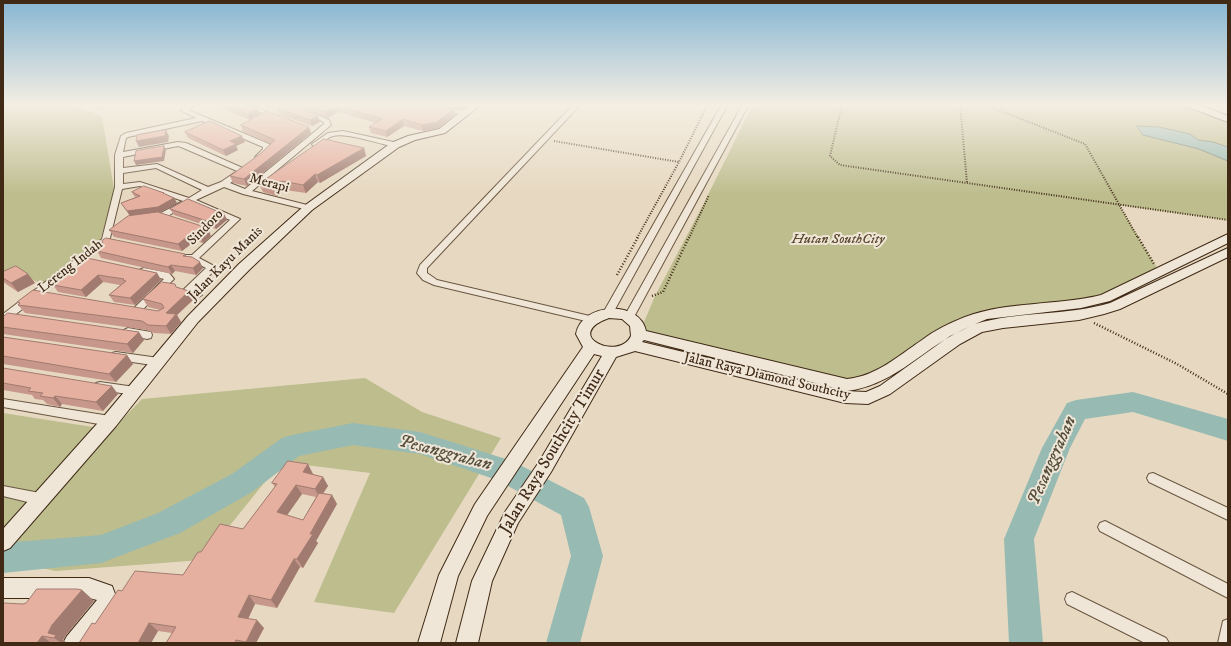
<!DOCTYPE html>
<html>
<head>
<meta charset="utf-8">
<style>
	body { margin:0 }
	#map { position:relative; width:1231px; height:646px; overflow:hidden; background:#e7d9c1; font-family:"IM FELL DW Pica",serif }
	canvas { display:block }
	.frame { position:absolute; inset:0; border:4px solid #402a16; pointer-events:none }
</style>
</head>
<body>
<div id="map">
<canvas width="1231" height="646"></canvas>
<div class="frame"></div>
</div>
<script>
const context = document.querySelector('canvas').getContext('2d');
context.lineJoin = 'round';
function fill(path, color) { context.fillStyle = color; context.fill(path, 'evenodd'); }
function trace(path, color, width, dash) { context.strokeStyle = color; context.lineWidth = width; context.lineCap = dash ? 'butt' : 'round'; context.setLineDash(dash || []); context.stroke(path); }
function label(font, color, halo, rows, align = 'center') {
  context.font = font + ' "IM FELL DW Pica",serif'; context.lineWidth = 4; context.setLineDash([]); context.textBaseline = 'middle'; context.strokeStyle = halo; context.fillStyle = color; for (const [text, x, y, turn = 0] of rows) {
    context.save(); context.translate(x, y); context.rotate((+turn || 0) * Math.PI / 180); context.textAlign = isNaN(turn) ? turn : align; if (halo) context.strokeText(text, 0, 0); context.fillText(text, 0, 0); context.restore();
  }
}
const green = new Path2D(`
	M3,104H68L102,116L115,195L99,243L44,285L20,274L3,283Z
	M753,104H1189L1228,119V220L1119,205L1159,271L1105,298L986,315L859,384L639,334L655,296L704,203Z
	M365,378L422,412L501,438L394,613L314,602L370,473L281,462L202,560L56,571L3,560V413L112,430L142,399Z`);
const water = new Path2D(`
	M1137,126L1159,127L1190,134L1198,140L1213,142L1228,147V161L1199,149L1143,135Z`);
const river = new Path2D(`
	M1133,392L1228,419V441L1133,412L1085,419L1070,448L1034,539L1043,643H1009L1004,539L1042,448L1067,403L1076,400Z
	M353,423L420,432L506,459L516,463L584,498L589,507L603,556L580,643H546L571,556L561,515L497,480L420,454L353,445L299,456L252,492L180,533L101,563L3,573V543L101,535L158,513L232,474L282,438L292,435Z`);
const pathFar1 = new Path2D(`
	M842,104L830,156L840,165L1228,220
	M960,104L967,183
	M983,104L1085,144L1138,238
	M554,141L679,162
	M637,238L679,162L708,104
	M689,238L709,195`);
const path = new Path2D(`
	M1138,237L1154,264
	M617,275L638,237
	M652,296L663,292L689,237
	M1094,323L1177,364L1228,394`);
const street = new Path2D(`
	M92,104H110L102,108Z
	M189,104H197L188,110L269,144L271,150L262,159H256L255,157L263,149V147L202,121L128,137L126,138L123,152L178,142L186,143L245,169V173L230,183L245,189L324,124V122L285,104H294L329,120L331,125L252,191L311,206V210H308L243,194L224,187L196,200L240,219L199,258L216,267L213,272L193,291L200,293L202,295L197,298L183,294L181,292L206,268L185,257L186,255H192L230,220L190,203L166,217L147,218L146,216L147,214L161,213L183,201L140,186L122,189L109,242L7,321L3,322V314L102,239L115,187V155L121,136L126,133L196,118L180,110ZM178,146L181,147L237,171L221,182L208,187L157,164L123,168V157ZM156,168L202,190L189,198L140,182L123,184V173Z
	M240,104H249L280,117L275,118Z
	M411,104H425L466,111L469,113L466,115L414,106Z
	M574,104H581L427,268V273L437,280L594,317L595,319L594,321L590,322L434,285L423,280L417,273L420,265Z
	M722,104H728L613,313L611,315H605L603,313Z
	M743,104H749L634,317L629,320L625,319L624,317Z
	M343,131L398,143L399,145L395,147C381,144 345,132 333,136C325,138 322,147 313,146L312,144L328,133Z
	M144,268L169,273L174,279L140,312H134L132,310L134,308L164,279L141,273L139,271L141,269Z
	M128,328L151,332L152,335L151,338L147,339L124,334L123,332L124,330Z
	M116,352L159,358L163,359L164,362L163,365L159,366L112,359L111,356L112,353Z
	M100,382L135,387L139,388L141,391L139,394L135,395L100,390L96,389L95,386L96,383Z
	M3,399L110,416L114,418L116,421L114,424L110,426L3,407Z
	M1153,473L1228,508V520L1149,482L1147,478L1149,474Z
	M3,486L40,493L45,495L46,499L45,503L40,505L3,496Z
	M1105,521L1228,584V598L1100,531L1098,527L1100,523Z
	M1072,592L1166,638L1169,643H1145L1067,604L1065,599L1067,594Z
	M1228,619V643H1218L1223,621Z`);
const secondary = new Path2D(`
	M471,104H482L445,133L415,140L399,147L312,210L249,270L198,322L116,426L10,548L3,551V529L104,416L188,316L239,264L304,206L391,143L408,136L439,129Z
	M1184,104H1197L1228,116V122L1186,106Z
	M1228,234V243L1110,301L1081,308L987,319L975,324C1019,311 1066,316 1110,303L1228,248V257L1120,309L1104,314L1079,320L1003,328L982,332L960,344L890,394L868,404L845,403L635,351L616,357L551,472L518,523L492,581L478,643H456L472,581L505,512L539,462L602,356L594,354L487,516L458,576L440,643H418L439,575L475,504L583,347L576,334C582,302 640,300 646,331L847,379C877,376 898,356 922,340C935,330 950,323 965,317C1008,301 1056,306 1101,295ZM609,318L622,319L630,326L631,336C619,362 561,335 609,318ZM971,326L950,336L880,386L866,392L845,391L642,342L644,340L847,391C897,385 926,344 971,326Z
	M3,578H89L112,586L117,599L112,613L88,643H63L67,636L97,600L89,598H3Z`);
const wall = new Path2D(`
	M212,104H248L258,108L260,114L250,120Z
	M254,104H280L269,109Z
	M297,104H427L455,115L438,128L423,131L404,126L387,137L371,133L369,127L376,123L338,112L328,118Z
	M434,104H469L462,109Z
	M276,108L320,122L312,126L278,114Z
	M241,125L311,133L247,186L233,183L230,176L260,154L271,144L243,132Z
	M185,132L245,142L236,146L238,150L226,156L188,138Z
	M364,148L366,156L320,183L318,182L306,193L285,190L277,196L263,192L259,184Z
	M132,192L165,194L174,198L177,203L161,212L130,216L121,203L136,197L134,196Z
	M170,209L224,214L227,220L216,229L174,215Z
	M158,212L211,236L203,243L195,241L182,251L114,237L109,230Z
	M97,251L186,256L203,268L196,275L175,271L172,274L101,258Z
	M87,258L157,273L161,280L135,305L114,302L109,295L120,285L103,282L86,297L58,292L53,285Z
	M3,272L28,274L35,283L18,292L6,284L3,281Z
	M177,287L189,291L194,299L177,315L181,322L171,334L154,333L147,330L25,313L18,305L19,304L17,302L158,311L160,310L148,307L143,299Z
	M3,317L144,340L133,353L3,334Z
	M3,337L127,355L133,364L116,382L3,364Z
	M3,368L118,394L103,411L62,404L60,407L47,404L43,400L35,399L32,395L3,390Z
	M312,474L323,477L328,486L323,493L332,495L337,504L316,541L318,543L303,568L300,567L277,608L255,604L248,619L264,628L256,643H166L172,633L158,631L151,643H79L122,591L183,575L201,552L243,529L275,487L272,483L313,474ZM302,494L316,497L303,520L287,515Z
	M82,590L94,601L66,635L63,640L67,643H3L23,604Z`);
const shadedWall = new Path2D(`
	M267,104H280L269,109Z
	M462,104H469L462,109Z
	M337,106L338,112L328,118L326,112Z
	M258,108L260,114L250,120L248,114Z
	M454,109L455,115L438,128L423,131L422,125Z
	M318,116L320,122L312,126L310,120Z
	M403,119L404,126L387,137L386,131Z
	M309,127L311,133L247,186L244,179Z
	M166,130L169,136L168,142L139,147L136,141Z
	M242,136L245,142L236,146L238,150L226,156L223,150L230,141Z
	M164,146L166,150L164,161L136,165L134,161Z
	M364,148L366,156L320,183L317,175Z
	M315,174L318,182L306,193L303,185Z
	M282,181L285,190L277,196L273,187Z
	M174,198L177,203L161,212L130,216L127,211Z
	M224,214L227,220L216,229L213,223Z
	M208,228L211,236L203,243L200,236Z
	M191,234L195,241L182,251L178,244Z
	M200,262L203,268L196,275L193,268Z
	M171,265L175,271L172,274L168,267Z
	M157,273L161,280L135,305L130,298Z
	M28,274L35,283L18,292L11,283Z
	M98,275L103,282L86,297L81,290Z
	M189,291L194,299L177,315L181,322L171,334L166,326V313Z
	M139,332L144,340L133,353L127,344Z
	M127,355L133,364L116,382L109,374Z
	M112,386L118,394L103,411L96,402Z
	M55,396L62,404L60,407L53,398Z
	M308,464L313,474L308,481L303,472Z
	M323,477L328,486L320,498L315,489Z
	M296,485L302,494L283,521L277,512Z
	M332,495L337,504L316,541L318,543L303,568L297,559L310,534Z
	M294,559L300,567L277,608L271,600Z
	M82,590L94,601L66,635L63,640L67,643H61L48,633L52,625Z
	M249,595L255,604L245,625L238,617Z
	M257,620L264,628L256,643H247L246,642Z
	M149,623L158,631L151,643H138Z
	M42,636L51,643H37Z`);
const building = new Path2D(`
	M224,104H248L258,108L248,114Z
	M282,104H291L318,116L310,120L276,108Z
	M309,104H427L454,109L437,122L422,125L403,119L386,131L369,127L382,119L337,106L326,112Z
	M267,111L309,127L244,179L230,176L260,154L275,140L241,125Z
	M210,121L242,136L230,141L236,144L223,150L185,132Z
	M166,130L165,136L136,141L137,135Z
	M324,139L364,148L317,175L315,174L303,185L282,181L273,187L259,184Z
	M164,146L162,157L134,161L136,151Z
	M144,186L164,193H163L174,198L158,207L127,211L121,203L140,196L132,192Z
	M188,199L224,214L213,223L170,209Z
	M158,212L208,228L200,236L191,234L178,244L109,230L128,216Z
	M106,238L185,254L183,256L192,257L200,262L193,268L171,265L168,267L97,251L104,245L102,241Z
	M87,258L157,273L130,298L109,295L126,281L123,280L124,279L98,275L81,290L53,285Z
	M16,266L28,274L11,283L3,278V272Z
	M162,282L175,284L176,287L189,291L166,313L176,314L166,326L148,325L142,321L18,305L20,303L17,302L33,290L158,311L164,308L162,304L143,299Z
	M8,313L139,332L127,344L3,327V317Z
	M3,337L127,355L109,374L3,356Z
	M3,368L112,386L96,402L55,396L53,398L40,396L43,393L28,391L31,388L3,383Z
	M288,461L308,464L303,472L323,477L315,489L296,485L277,512L303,520L319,493L332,495L310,534H313L297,559H294L271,600L249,595L238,617L257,620L246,642L236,640L235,643H166L176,627L149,623L138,643H79L92,623L95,624L118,590L122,591L135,571L183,575L198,552H201L220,524L243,529L277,484L272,483Z
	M37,589H77L82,590L52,625L48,633L56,635L54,638L42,636L37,643H3V604L4,603L23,604L26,603Z`);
const streetNames = [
	["Merapi",269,184,15],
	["Sindoro",206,228,-45],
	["Jalan Kayu Manis",226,264,-45],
	["Lereng Indah",71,267,-38],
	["Jalan Raya Diamond Southcity",767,377,13]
];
const parkNames = [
	["Hutan SouthCity",838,240]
];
const nearStreetnames = [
	["Jalan Raya Southcity Timur",553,452,-59]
];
const nearWaternames = [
	["Pesanggrahan",445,454,15],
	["Pesanggrahan",1053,461,-66]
];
fill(green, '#bdbd8e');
fill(water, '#97bab3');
trace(water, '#748074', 1);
fill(river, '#97bab3');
trace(street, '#6a5641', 2);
trace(secondary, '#402a16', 2);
trace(pathFar1, '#402a16', 2, [1, 1.5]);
trace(path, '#402a16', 2.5, [1, 2]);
fill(street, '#efe6d7');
fill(secondary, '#efe6d7');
fill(wall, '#c6978a');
fill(shadedWall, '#a17b70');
fill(building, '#e6b0a0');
trace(building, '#a17b70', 1);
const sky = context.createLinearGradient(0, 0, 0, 194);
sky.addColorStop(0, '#87b6d3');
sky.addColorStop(0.54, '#f4eee3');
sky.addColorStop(1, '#f4eee300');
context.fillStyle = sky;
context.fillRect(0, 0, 1231, 194);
label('14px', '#402a16', '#efe6d7', streetNames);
label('italic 14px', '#59472e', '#efe6d7', parkNames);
label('17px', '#402a16', '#efe6d7', nearStreetnames);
label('italic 18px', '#564e3d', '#efe6d7', nearWaternames);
</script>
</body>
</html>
